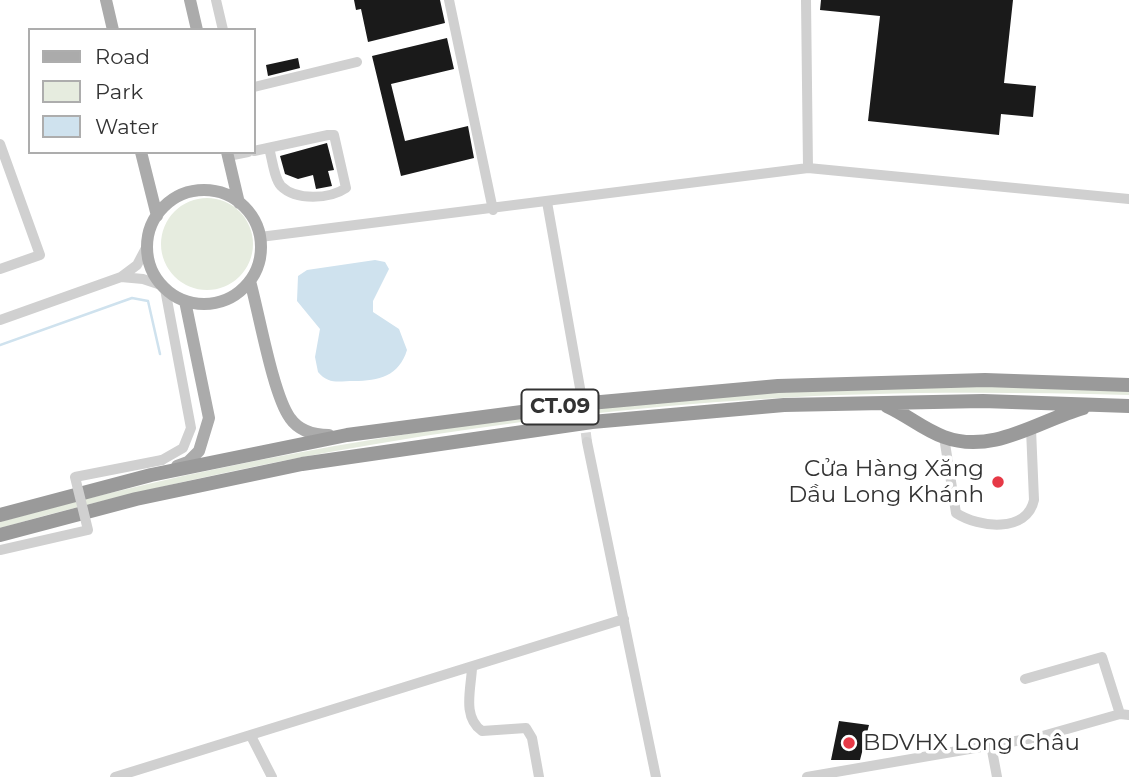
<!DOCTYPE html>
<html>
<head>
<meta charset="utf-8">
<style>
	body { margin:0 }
	#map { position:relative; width:1129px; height:777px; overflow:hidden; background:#fff; font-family:Montserrat,sans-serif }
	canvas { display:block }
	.legend { position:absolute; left:28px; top:28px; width:228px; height:126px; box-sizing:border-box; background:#fff; border:2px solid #adadad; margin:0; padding:9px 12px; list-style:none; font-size:21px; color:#333 }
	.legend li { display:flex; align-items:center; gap:14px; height:35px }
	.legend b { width:35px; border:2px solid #adadad }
</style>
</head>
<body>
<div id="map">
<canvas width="1129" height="777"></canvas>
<ul class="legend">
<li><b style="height:9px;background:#ababab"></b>Road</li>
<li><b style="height:19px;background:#e6ecdf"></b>Park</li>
<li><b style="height:19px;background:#cfe2ee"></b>Water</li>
</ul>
</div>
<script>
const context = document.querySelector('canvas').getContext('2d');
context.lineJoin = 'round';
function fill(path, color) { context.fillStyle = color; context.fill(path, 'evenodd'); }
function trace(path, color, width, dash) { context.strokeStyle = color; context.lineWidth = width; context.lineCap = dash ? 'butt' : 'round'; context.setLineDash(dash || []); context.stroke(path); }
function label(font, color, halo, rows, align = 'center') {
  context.font = font + ' Montserrat,sans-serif'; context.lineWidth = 7; context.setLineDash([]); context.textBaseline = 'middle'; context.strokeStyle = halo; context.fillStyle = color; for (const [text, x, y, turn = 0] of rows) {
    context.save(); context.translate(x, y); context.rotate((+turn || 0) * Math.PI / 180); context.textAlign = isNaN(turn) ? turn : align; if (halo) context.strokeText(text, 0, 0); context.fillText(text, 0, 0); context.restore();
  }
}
const green = new Path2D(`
	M161 244a46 46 0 1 1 92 0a46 46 0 1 1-92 0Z
	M1029,386L1129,389V395C1007,392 884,391 762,399C506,415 247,459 0,528V522C195,467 395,431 596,409C643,404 691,397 738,394C835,389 932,387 1029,386Z`);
const water = new Path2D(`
	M375,260L385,262L389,269L373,301V312L399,329L407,350C399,376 379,381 354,381C339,381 329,385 318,372L315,357L320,329L297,301L298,276L307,270Z`);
const stream = new Path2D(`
	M0,345L132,298L148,301L160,354`);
const building = new Path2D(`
	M354,0H440L445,23L368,42L361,9L356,10Z
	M821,0H1013L1004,83L1036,86L1033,117L1001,114L999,135L868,121L880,16L820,10Z
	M447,38L454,69L391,84L405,141L468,126L474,158L401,176L372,56Z
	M298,58L300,68L268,76L266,65Z
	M327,143L334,170L328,171L332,186L316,189L313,175L298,179L285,174L280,156Z
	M839,721L869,725L860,760H831Z`);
const minorTunnel = new Path2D(`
	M580,388L587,442`);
const minor = new Path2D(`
	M216,0L223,30
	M449,0L493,210
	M806,0L808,168
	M254,87L357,62
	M0,144L40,255L0,269
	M254,151L328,135H334L346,188C330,199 296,201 281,186C274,178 272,158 269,148
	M228,156L248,152
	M547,202L580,388
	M260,237L808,168L1129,199
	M147,246L137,265L121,277L143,279L161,285
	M0,320L121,277
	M944,437L956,513C979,528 1027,533 1034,500L1031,429
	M587,442L656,777
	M162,460L183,448L191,428L165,289
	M472,668C471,689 462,717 482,731L526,728L532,738L539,777
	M1025,679L1102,657L1120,714
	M251,736L272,777
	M991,745L997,777
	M115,777L624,619
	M807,777L1039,737L1120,714L1129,715`);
const major = new Path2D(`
	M106,0L113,30
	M190,0L197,30
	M141,152L157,216
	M227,152L239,203
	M147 247a57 57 0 1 1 114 0a57 57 0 1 1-114 0Z
	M250,281C259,313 273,395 290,418C299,431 315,435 329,435
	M177,466L188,462L199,451L209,418L185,301`);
const highway = new Path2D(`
	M887,406C907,415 924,430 944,437C993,455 1038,421 1083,408
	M0,515L151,475L347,435L590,403L778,386L985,380L1129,385
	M0,535L136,499L302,464L592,422L784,405L983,401L1129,406`);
const minorBridge = new Path2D(`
	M1,550L88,530L75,477L162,460`);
const markers = [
	[998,482,7,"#e63946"],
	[849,743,7,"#e63946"]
];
const shields = [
	[560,407,77]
];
const shieldNames = [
	["CT.09",560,407]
];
const poiNames = [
	["Cửa Hàng Xăng",984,469],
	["Dầu Long Khánh",984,495],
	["BDVHX Long Châu",863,743,"left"]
];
fill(green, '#e6ecdf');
fill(water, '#cfe2ee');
trace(stream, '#cfe2ee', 2.5);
fill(building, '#1a1a1a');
trace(minorTunnel, '#d6d6d6', 10, [10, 5]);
trace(minor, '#d0d0d0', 10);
trace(major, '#ababab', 12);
trace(highway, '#9a9a9a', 14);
trace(minorBridge, '#d0d0d0', 10);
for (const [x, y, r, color] of markers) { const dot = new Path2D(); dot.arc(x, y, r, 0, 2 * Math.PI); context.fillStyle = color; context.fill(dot); trace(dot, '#fff', 2.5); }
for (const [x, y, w] of shields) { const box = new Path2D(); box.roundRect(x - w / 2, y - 17.5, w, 35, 5); context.fillStyle = '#fff'; context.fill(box); trace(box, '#333', 2); }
label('bold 21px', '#333', null, shieldNames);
label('23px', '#333', '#fff', poiNames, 'right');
</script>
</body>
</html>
